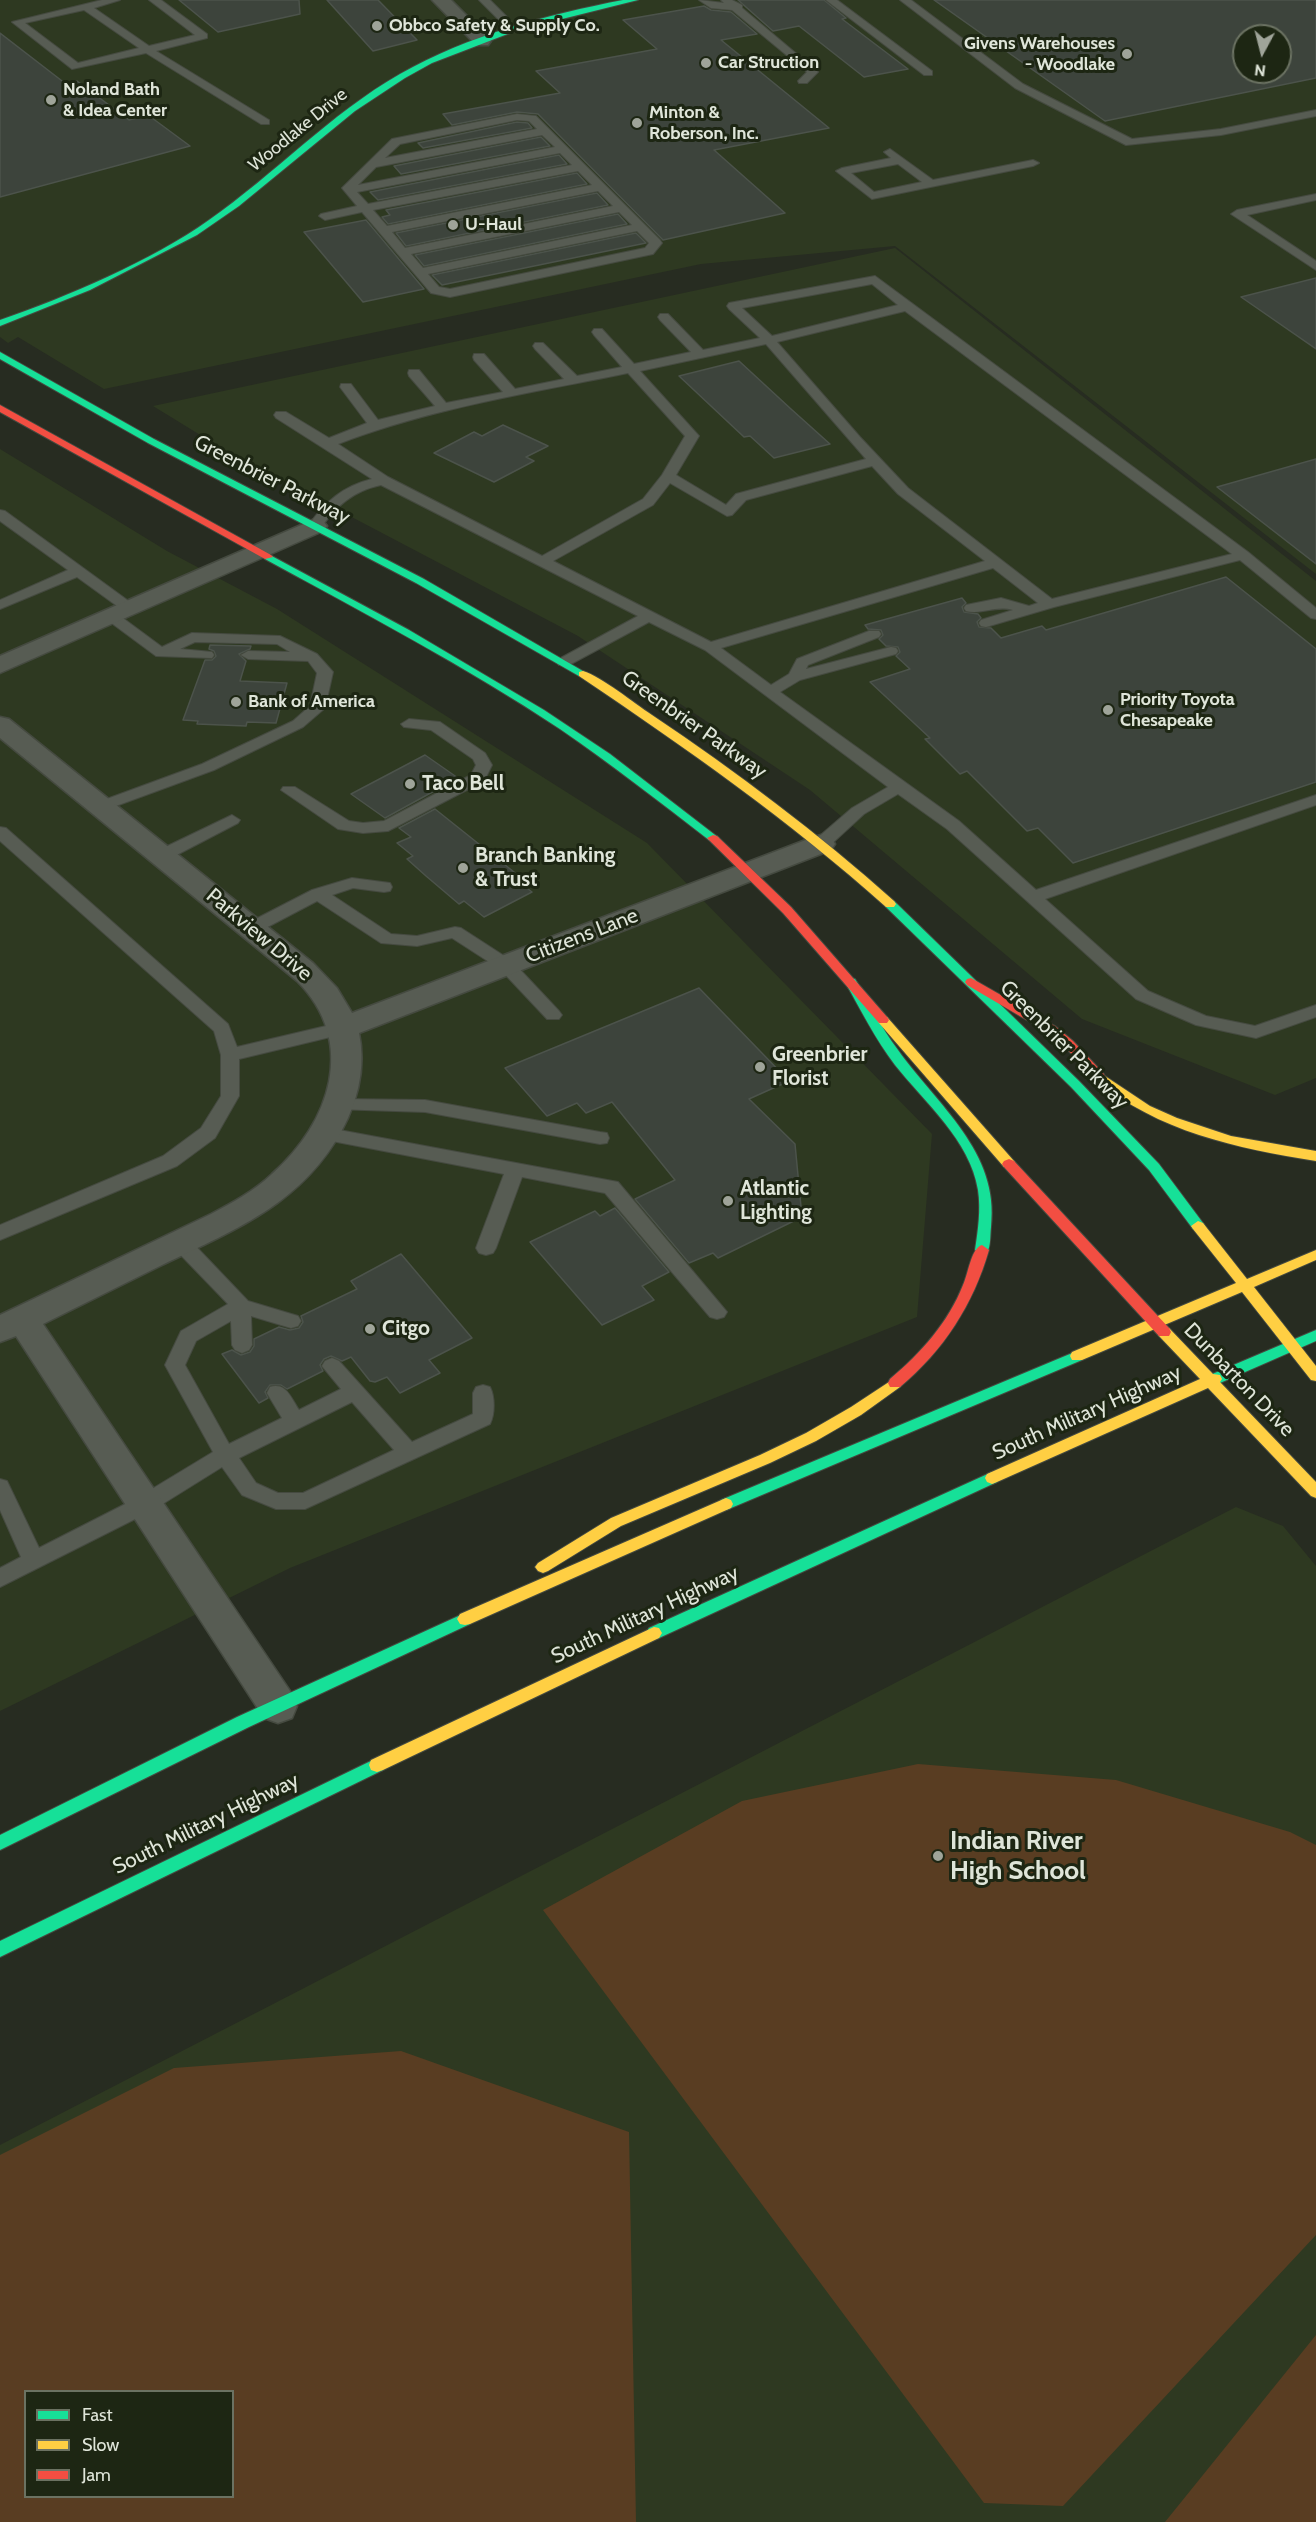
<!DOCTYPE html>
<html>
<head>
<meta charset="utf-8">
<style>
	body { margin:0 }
	#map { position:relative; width:1316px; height:2522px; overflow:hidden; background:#272c21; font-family:Cabin,sans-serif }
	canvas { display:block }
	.legend { position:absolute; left:24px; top:2390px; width:210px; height:108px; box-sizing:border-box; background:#1d2613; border:2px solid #6b7262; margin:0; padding:8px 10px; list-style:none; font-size:18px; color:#dfe5d9 }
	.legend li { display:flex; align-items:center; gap:12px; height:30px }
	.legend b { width:30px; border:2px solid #6b7262 }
	.north { position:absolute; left:1232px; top:24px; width:60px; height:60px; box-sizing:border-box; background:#1d2613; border:2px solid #6b7262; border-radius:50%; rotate:187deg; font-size:16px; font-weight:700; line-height:24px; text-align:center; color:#dfe5d9 }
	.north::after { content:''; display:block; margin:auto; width:21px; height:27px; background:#9fa499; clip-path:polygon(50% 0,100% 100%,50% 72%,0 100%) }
</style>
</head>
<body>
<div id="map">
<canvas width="1316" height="2522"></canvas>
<ul class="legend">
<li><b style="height:8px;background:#16e098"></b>Fast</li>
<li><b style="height:8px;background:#ffcf43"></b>Slow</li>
<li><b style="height:8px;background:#f24e42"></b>Jam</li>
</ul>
<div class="north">N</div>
</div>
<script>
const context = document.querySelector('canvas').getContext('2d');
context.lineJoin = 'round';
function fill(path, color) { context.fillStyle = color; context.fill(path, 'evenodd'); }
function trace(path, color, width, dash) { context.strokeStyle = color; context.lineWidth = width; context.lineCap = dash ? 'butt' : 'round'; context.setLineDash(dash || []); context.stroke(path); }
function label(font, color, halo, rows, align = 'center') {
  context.font = font + ' Cabin,sans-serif'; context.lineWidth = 6; context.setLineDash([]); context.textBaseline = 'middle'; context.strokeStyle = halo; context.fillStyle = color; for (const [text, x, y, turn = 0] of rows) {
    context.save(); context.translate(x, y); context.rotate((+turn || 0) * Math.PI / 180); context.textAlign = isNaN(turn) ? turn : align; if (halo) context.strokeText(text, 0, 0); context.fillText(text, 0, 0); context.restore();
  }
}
const built = new Path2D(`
	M0,0H1316V574L895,246L701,264L104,389L18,337L8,343L0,337ZM1244,36H1280V72H1244Z
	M895,248L1316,581V1078L1275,1095L1082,1019L810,790L578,636L228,452L153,406Z
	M0,449L167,551L277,609L647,843L932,1134L917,1317L290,1568L0,1711Z
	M1236,1507L1283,1526L1316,1566V2522H0V2145ZM26,2392H232V2496H26Z`);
const green = new Path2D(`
	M918,1764L1116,1780L1290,1832L1316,1845V2235L1063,2506L984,2503L543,1910L742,1801Z
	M401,2051L629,2132L636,2522H0V2155L174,2068ZM26,2392H232V2496H26Z
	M1316,2335V2522H1165Z`);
const building = new Path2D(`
	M179,0H299L300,14L218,32Z
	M327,0H378L417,40L373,51Z
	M738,0H824L846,18L842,19L908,69L864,77L799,26L773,31Z
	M934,0H1316V78L1105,121ZM1244,36H1280V72H1244Z
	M704,6L711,10L731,12L757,34L721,40L829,128L714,150L785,213L663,240L538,114L517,112L452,125L443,114L560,93L536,71L657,49L623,20Z
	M0,33L66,84L77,81L129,120L148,115L190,146L0,197Z
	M517,122L528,123L532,128L423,148L418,143Z
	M541,137L550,146L401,174L394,166Z
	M559,155L567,164L378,200L370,192Z
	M577,173L587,184L388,224L382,217L390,215L386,210Z
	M597,193L608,205L406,246L396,233Z
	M618,214L627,224L424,266L415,255Z
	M366,220L424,289L363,302L304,232Z
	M636,233L646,243L442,285L432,275Z
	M1316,278V349L1241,297Z
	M739,361L791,409L830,444L774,458L750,436L744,437L679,376Z
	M503,425L548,446L526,457L534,461L494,482L434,453L474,432L482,436Z
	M1316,459V564L1217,487Z
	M1226,577L1316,649V782L1073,863L1038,828L1027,831L967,771L960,774L925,739L930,738L870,682L910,669L896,656L900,652L898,647L886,646L879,639L883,635L881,630L868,629L865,625L962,598L966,603L962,607L964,612L978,614L981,618L977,622L979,627L991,628L1001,638L1042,626L1046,630Z
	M210,645L251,646L250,649L239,654L246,661L240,681L287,683L276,723L247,722L246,726L197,724L198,721L183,720L205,660H212L216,656L214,651L209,649Z
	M425,755L458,778L385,818L351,794Z
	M435,809L519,876L514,878L532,892L484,917L464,901L459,904L426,876L407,859L413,856L397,843L411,837L399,828Z
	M699,988L789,1081L749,1099L795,1144L802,1217L718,1258L713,1253L689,1263L635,1199L675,1180L612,1102L586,1113L577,1103L547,1116L505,1068Z
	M615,1208L669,1272L642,1286L654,1300L602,1325L530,1242L595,1211L600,1216Z
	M401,1254L472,1338L429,1360L440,1373L400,1393L387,1377L375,1382L370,1381L351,1357L342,1361L331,1356L324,1359L320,1365L323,1371L287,1389L281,1385H270L265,1392L268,1398L259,1403L222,1354L232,1350L241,1355L250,1352L254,1346V1339L279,1327L290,1330L299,1328L303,1322L301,1316L357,1289L351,1281Z`);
const lane = new Path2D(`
	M102,0H120L94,8L149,46L195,35L149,0H161L207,34V38L156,51L269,120V124H261L146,53L72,69L12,22ZM84,10L139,48L78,63L25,23Z
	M479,0H490L508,18L499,20Z
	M699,0L724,3L721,0H732L742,5V8L818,72L807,83H799L798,81L807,72L732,10L711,8Z
	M826,0H837L932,71V75H924Z
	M900,0H911L1023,84L1132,139L1221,129L1316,110V116L1221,135L1126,145L1015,88Z
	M517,114L536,116L660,240L662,243L653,254L450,297L431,293L362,212L325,220L319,216L321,214L357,206L342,188L392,139ZM517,120L529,121L537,129L385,158L400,144ZM542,135L555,147L358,185L376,167ZM560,153L572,165L368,204L357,192ZM578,171L592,185L387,226L373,210ZM598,191L613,206L405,248L392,232ZM619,212L632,225L423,268L411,254ZM637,231L649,243L645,248L450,289L439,287L428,274Z
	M890,149L933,180L1033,160L1039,163L1033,166L872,199L836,171L842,168L891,158L884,152ZM898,164L922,182L874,192L851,173Z
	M1316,194V200L1247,215L1316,261V270L1231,214L1237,210Z
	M875,276L1248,552L1316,608V619L1311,618L1240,560L1054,607L986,627L981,626L979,623L981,620L1013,610C995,605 982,615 966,611L964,608L966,605L1001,598L1029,606L1038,603L993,568L721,648L771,685L789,674L797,659L869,631H879L881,634L879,637L808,665L806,669L891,647L896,648L898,651L896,654L800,680L780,692L959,821L1036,890L1316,795V805L1045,899L1148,991L1206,1016L1255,1026L1316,1005V1017L1256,1038L1196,1025L1136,999L947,829L898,794L864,814L827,848H815L813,844L815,840L852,808L888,787L705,650L649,622L569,665H559L556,662L559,659L638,616L381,485C353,491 336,506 320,529H310L308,526C325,502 343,486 372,479L276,418L274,415L276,412H286L329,438L367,423L340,387L341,384H351L378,420L435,406L409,376L408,373L409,370H419L446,403L503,392L474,360L473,357L474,354H484L515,389L564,379L535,349L533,346L535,343H543L577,376L622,367L594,335L592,332L594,329H602L634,364L691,352L660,320L658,317L660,314H668L703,350L760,338L729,309L727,306L729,303ZM872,284L898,305L772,336L742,308ZM905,311L1232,554L1052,599L908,488L860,437L777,342ZM766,344L866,459L736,494L726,505L676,475L699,436L640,371ZM628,373L685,436L662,475L643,499L542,556L388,477L338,444C431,408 531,393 628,373ZM872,466L898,494L985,561L711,642L553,561L653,505L670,483L727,516L732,515L746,500Z
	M0,510L5,511L134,605L136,608L134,611H124L77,577L0,609V600L68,570L0,521Z
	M111,612L116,613L162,647L192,633L280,636L317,654L333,672L325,708L303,727L214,770L105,810H93L91,807L93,804L202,764L293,721L310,706L317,673L308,661L248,659L241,655L248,651L290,652L277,644L195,642L180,649L212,652L214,655L212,658L156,656L106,619L104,616L106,613Z
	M409,719L440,722L485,753L492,765L484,781L388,831L363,833L338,829L281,790L283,787H295L349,821L363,823L384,821L471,775L476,765L473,759L431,730L404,727L401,724Z
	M232,815L240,820L238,823L167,860H155L153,856L155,852Z
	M0,827L6,828L228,1024L237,1047L343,1022L349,1024L352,1028L349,1032L343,1034L239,1059V1096L215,1138L177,1166L0,1240V1225L163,1156L201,1128L221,1096V1055L214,1031L0,841Z
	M352,878L390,883L392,887L390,891L384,892L353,888L332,895L391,934L417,936L455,927L461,928L512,961L559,1011L562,1015L559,1019H547L500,969L452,938L417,946L381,943L317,901L258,932H246L243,928L246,924L312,890Z
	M340,1099L425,1100L600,1132L607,1133L609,1138L607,1143L600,1144L425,1112L334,1109L331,1105L334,1101Z
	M323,1127L618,1182L727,1312L724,1317L717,1319L710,1317L605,1193L522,1177L496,1248L493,1253L486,1255L479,1253L476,1248L504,1174L316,1138L314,1133L316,1128Z
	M180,1235L187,1237L248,1301L298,1316L301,1321L298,1326L291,1328L251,1316L252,1345L249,1350L242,1353L235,1350L232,1345L231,1321L196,1341L185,1365L229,1444L282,1418L267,1393L270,1387C286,1382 291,1398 299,1410L341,1389L322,1366L325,1361L332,1358L339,1361L412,1442L473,1414V1393L476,1387L483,1385L490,1387C495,1397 495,1414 490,1424L305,1509H276L242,1495L222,1467L153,1510L0,1587V1568L21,1557L0,1510V1479L7,1481L39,1548L137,1498L213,1452L165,1365L181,1331L228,1304L173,1247L170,1242L173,1237ZM352,1402L394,1450L303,1493H278L256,1483L239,1458Z`);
const street = new Path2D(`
	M432,0H451L488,37L491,41L488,45H476Z
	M315,519L323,521L327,526L323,531L0,673V656Z
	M0,717L9,719L313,963L337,988L352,1013L811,838L821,835L831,838L835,844L831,850L359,1033C365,1062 360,1091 348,1118C310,1200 239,1228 162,1265C123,1284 83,1304 43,1324L292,1694L297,1706L292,1718L278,1723L264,1718L16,1336L0,1342V1315L211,1214C232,1203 254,1191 272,1174C330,1123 358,1042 297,981L0,738Z`);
const fast = new Path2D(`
	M623,0H638L518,30L432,63L405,78L355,111L239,206L197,235L90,290L0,326V320C67,297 151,261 209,220C275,174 330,114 400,74C469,35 546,15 623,0Z
	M0,352L154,439L424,579L588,674L587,676H579L416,583L148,443L0,359Z
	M268,554L409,630L544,710L610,754L719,838L713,841L709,840C660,802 611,764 560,729C465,666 364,613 265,559V555Z
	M890,900L894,901L1079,1081L1159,1164L1203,1223L1205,1226L1203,1229H1193L1149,1170L1071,1087L886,907L884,904L886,901Z
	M851,978L855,979C870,1003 881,1028 898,1050C937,1105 1000,1152 991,1227C990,1235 991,1246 987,1253L982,1255L975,1250C978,1230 981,1210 978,1190C970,1140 925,1103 895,1065C875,1039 861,1010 845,982Z
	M1316,1330V1341L1220,1383H1210L1208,1379L1210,1375Z
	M1077,1351L1082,1352L1084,1356L1082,1360L731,1508L726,1510L721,1508L719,1504L721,1500Z
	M992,1472L997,1474L999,1478L997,1482L659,1638L654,1639L649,1638L646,1633L649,1628Z
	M465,1613L470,1614L473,1619L470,1624L249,1727L0,1850V1835L237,1717Z
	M377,1758L383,1760L385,1765L383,1770L0,1957V1941Z`);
const slow = new Path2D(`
	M583,671C602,677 634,703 652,715C737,772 818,833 894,901L896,904L894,907H886C790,821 686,748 579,676V672Z
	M883,1016L887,1017L1014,1161L1016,1164L1014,1167H1004L879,1023L877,1020Z
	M1099,1072L1150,1106L1177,1118L1231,1136L1316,1151V1161C1236,1148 1158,1132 1095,1079L1093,1076L1095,1073Z
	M1198,1221L1203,1223L1247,1279L1316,1250V1260L1254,1287L1316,1366V1381L1311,1380L1242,1292L1082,1360H1072L1070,1356L1072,1352L1236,1283L1193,1229L1191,1226Z
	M1164,1327L1169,1328L1213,1374L1220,1375L1222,1379L1220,1382L1316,1482V1498L1311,1496L1208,1388L997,1482L992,1484L987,1482L985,1478L987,1474L1200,1379L1159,1336L1157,1332L1159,1328Z
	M895,1378L900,1379L902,1383L900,1387L861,1415L816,1441L770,1463L621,1526L548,1571L543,1573L538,1571L535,1567L538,1563L611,1518L760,1455L806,1433L851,1407Z
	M726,1498L731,1500L733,1504L731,1508L470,1624L465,1625L460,1624L457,1619L460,1614Z
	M654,1627L659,1628L662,1633L659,1638L383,1770L377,1772L371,1770L369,1765L371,1760Z`);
const jam = new Path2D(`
	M0,405L271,555L273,557L265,559L0,412Z
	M713,835L717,836L791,907L887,1017L889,1020L887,1023H879L783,913L709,840L707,838Z
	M971,978L1055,1026L1073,1041L1103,1073L1105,1076L1103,1079H1095L1065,1047L1047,1032L967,985L965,982L967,979Z
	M1009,1159L1014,1161L1169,1328L1171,1332L1169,1336H1159L1004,1167L1002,1164L1004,1161Z
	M982,1245L989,1250C973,1305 944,1350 900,1387H890L888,1383L890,1379C921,1353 948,1323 963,1285C968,1275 971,1248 982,1245Z`);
const markers = [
	[377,26,6,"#9fa499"],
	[1127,54,6,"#9fa499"],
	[706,63,6,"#9fa499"],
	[51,100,6,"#9fa499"],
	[637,123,6,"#9fa499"],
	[453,225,6,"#9fa499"],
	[236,702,6,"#9fa499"],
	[1108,710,6,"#9fa499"],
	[410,784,6,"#9fa499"],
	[463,868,6,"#9fa499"],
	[760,1067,6,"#9fa499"],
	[728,1201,6,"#9fa499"],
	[370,1329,6,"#9fa499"],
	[938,1856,6,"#9fa499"]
];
const farPoinames = [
	["Obbco Safety & Supply Co.",389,26],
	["Givens Warehouses",1115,44,"right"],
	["- Woodlake",1115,65,"right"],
	["Car Struction",718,63],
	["Noland Bath",63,90],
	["& Idea Center",63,111],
	["Minton &",649,113],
	["Roberson, Inc.",649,134],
	["U-Haul",465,225],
	["Priority Toyota",1120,700],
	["Chesapeake",1120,721],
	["Bank of America",248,702]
];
const farStreetnames = [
	["Woodlake Drive",298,130,-39]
];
const streetNames = [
	["Greenbrier Parkway",272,480,27],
	["Greenbrier Parkway",694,725,35],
	["Parkview Drive",259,935,40],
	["Citizens Lane",582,936,-21],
	["Greenbrier Parkway",1064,1045,45],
	["Dunbarton Drive",1239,1380,46],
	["South Military Highway",1087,1413,-24],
	["South Military Highway",645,1615,-25],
	["South Military Highway",206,1824,-26]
];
const poiNames = [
	["Taco Bell",422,784],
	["Branch Banking",475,856],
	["& Trust",475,880],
	["Greenbrier",772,1055],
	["Florist",772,1079],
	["Atlantic",740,1189],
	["Lighting",740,1213],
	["Citgo",382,1329]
];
const nearPoinames = [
	["Indian River",950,1841],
	["High School",950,1871]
];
fill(built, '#2e3921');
fill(green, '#593d22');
fill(building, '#3d443c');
trace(building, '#4c534b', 1.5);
trace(lane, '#454a40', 2);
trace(street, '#454a40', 3);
trace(fast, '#454a40', 2);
trace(slow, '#454a40', 2);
trace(jam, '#454a40', 2);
fill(lane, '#575c53');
fill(street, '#575c53');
fill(fast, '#16e098');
fill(slow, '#ffcf43');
fill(jam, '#f24e42');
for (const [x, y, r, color] of markers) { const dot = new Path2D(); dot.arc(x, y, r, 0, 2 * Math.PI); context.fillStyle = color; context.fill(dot); trace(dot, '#1d2613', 2); }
label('bold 18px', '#dfe5d9', '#1d2613', farPoinames, 'left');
label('18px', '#dfe5d9', '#1d2613', farStreetnames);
label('21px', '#dfe5d9', '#1d2613', streetNames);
label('bold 21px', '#dfe5d9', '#1d2613', poiNames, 'left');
label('bold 26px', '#dfe5d9', '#1d2613', nearPoinames, 'left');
</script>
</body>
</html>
